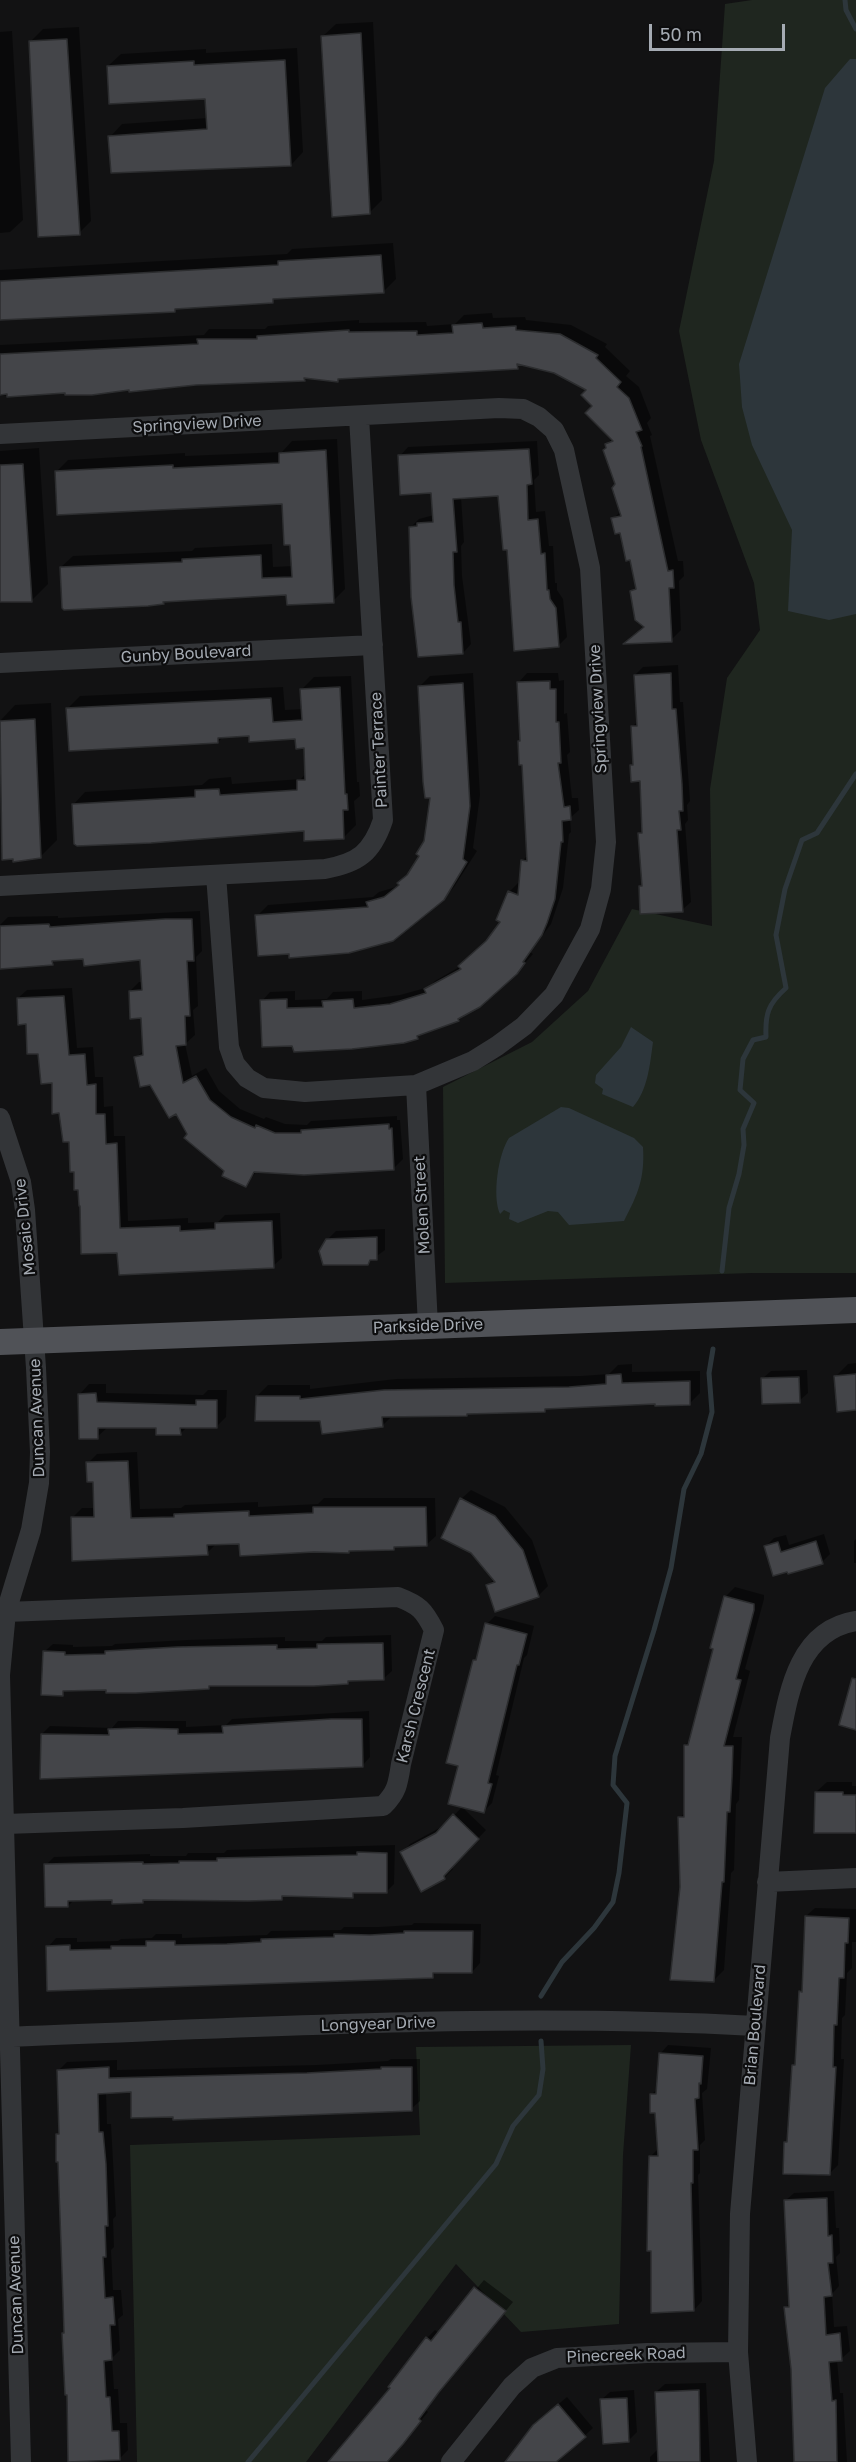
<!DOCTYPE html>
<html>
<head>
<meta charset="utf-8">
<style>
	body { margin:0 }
	#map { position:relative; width:856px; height:2462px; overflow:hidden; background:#121213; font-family:"Golos Text",sans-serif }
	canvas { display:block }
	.scale { position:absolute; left:649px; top:24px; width:136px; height:27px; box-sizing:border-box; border:3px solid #a5abb3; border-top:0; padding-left:8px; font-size:18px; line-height:21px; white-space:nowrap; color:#a5abb3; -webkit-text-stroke:4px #0d0d0e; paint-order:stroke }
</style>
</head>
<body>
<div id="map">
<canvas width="856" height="2462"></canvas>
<div class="scale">50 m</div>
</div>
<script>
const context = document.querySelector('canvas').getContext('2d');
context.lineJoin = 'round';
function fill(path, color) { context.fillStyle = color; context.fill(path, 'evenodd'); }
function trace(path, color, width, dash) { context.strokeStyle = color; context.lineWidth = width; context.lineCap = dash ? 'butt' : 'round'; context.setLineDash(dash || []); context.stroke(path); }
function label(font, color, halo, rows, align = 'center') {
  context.font = font + ' "Golos Text",sans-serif'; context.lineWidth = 4.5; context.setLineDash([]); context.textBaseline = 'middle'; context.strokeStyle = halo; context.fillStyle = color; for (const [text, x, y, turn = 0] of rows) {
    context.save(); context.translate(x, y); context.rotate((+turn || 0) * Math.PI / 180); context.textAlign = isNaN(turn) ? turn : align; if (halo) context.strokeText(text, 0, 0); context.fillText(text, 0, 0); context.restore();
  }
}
const green = new Path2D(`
	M752,0H856V1273H752L445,1283L443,1087L532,1042L588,991L632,909L712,926L710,789L727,678L760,630L754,583L701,440L679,331L714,161L725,4Z
	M631,2045L623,2155L619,2324L521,2332L456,2264L306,2462H137L130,2145L420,2135L416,2047Z`);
const water = new Path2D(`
	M850,59H856V614L829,620L788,611L792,530L752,445L742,407L739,364L825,88Z
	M631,1027L653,1042C650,1064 648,1090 633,1107L602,1094L603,1089L595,1083L596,1075L621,1047Z
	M561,1107L569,1108L634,1138L643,1147C645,1178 638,1194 624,1221L569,1225L558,1212L548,1211L518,1223L509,1219L510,1213L504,1210L500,1214C492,1197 498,1154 509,1138Z`);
const shadow = new Path2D(`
	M373,22L382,200L369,213L323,36L336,24Z
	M79,27L91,221L79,233L30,42L43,29Z
	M12,31L23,220L10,232L0,233V32Z
	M297,48L303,152L291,165L191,170V167L110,137L122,124L208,118L207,98L108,66L121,54L206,49V53Z
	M393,243L396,279L383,292L276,298L272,301L178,307L174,310L0,319V270L287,254L292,249Z
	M492,313L493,318L525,317L526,320L571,325L607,344L605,347L630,371L626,376L639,387L651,418L647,423L652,435L650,436L678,561H683L684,576L679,581L681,630L671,640L645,626L631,591L637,586L631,559L622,531L613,519L621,511L606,444L613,438L594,406L588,390L555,372L522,363L517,368L340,378L337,380L307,377L304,380L0,396V345L204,335L209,329H265L268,326L359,320V323L426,322L427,326L455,324L464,315Z
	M337,439L345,589L333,601L288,593L165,601L163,603L61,567L73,556L192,551L195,548L272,544L273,567L293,566L291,543L284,503L56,472L68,460L185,453V456L282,452L292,441Z
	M537,441L539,475L534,480L536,512L545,511L549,546H553L555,583H557V590L563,599L567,637L559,645L508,548L499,494L461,497L464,542L461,546L462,576L471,644L463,653L411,527L419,519L434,515L432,492L400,456L408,447Z
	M39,448L48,584L31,601L0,603V451Z
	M678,665L680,702H683L690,801L687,805L688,820L685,824L691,902L682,910L641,886L643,883L640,833L643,830L642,780L631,765L635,762L633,726L638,721L635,675L643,667Z
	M473,673L480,795L473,848L477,851L454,887L443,899L290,952L257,916L268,905L373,897L379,892L396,887L411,872L421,855L425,842L431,796L419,687L430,676Z
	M527,673H558L559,681L564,680V714L567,713L570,752L567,755L572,798H578L579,810L570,818L571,832L569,834L563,888L551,924L530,952L533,954L516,973L459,1020L423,1032L417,1038L293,1044L262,1001L270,992L295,991V1000L327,999L333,992L362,991V1000L400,995L429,987L435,981L461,966L489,939L502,921L509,892L518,883L520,884L522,861L528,855L519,682Z
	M351,676L357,782H359L360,796L354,801L356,825L343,838L305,830L73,805L85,792L202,785L209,779L231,777L232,784L301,779L306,773L305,747L297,737L250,734L224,736L218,742L68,708L80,696L283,687L285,710L303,709L302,689L314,677Z
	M51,703L57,840L40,857L4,858L0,721L15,705Z
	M200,911L202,951L196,957L198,1006L193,1010L195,1035L185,1044L192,1076L206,1068L219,1091L240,1109L264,1119L266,1117L285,1124L307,1125L311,1121L397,1116V1120H400L403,1159L394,1168L258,1170L245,1185L226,1171L189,1134L176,1112L136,1058L144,1050L142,1017L130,991L139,982H143L141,958L84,957L56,959L52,964L0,967V925L8,917L58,916V918Z
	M72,988L77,1048L93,1047L95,1077H103L104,1107L113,1106L114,1136H125L128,1221L188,1218V1223L218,1222L225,1215L280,1213L282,1258L273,1266L119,1251L80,1188L71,1140L53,1081L18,998L27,990Z
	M385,1229V1250L367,1263L328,1239L336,1231Z
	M856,1363V1409L836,1376L848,1364Z
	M632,1364V1372L700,1371V1393L689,1404L656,1402L547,1408L545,1410L468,1413L466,1415L392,1416L383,1425L321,1420L257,1396L268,1385H310V1389L396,1379L581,1376L609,1374L618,1365Z
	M807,1370L808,1393L799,1401L762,1379L771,1371Z
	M89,1384H106V1393L203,1395L208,1390H227L226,1417L216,1427H187L180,1434L158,1427H108L97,1437L79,1395Z
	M137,1452L140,1509L181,1508L185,1505L258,1502V1507L318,1504L324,1498H435L436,1536L426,1545L396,1546L393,1549H351L349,1551L241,1542L217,1543L207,1553L73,1517L82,1508H95L94,1480L88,1463L97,1454Z
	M471,1490L505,1507L532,1540L548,1586L538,1596L488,1585L494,1579L461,1499Z
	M824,1534L830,1554L822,1562L789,1572L765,1547L774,1538L786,1535L789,1545Z
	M856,1539V1563H854V1541Z
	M735,1587L764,1595V1599L745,1669L750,1671L733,1737H742L739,1800L736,1804L734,1870L731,1873L724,1970L714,1980L682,1887L680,1818L685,1812V1745L691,1739L715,1648L725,1597Z
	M495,1616L534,1626L527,1655L524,1658L496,1775L499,1776L492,1803L484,1811L460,1765L475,1660L479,1657L487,1624Z
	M391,1635L392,1671L383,1679H351L347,1682L211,1685L208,1688L67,1689L62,1694L44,1652L53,1644L73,1645V1647L112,1646L115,1644L187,1640L285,1637V1641H322L326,1637Z
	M369,1711L370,1757L362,1766L42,1734L50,1726L112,1728L118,1721H186V1727L226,1725L232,1719Z
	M827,1782H852V1786H856V1831L816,1792Z
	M462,1807L486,1830L451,1867L453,1869L444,1878L402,1853L410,1844L445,1825Z
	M395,1845L394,1884L386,1892H357L352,1896L286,1894L281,1899L146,1898L143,1902L113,1899L74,1900L68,1906L46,1865L54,1857L150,1854V1856H186L188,1853H224L227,1850Z
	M815,1908L856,1909V1942H852V1968L847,1973L845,2015L842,2018L841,2059H844L838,2165L830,2173L785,2143L789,2139L800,1992L804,1989L806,1916Z
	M414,1923L481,1924L480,1963L472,1972L437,1971L433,1976L49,1990L48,1947L56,1938H77V1942L118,1941L121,1939L152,1938L156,1934H182V1938L267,1935L271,1931L341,1930L344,1927H379L412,1925Z
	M668,2045L711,2048L707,2089L702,2093L705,2140L700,2145V2173L698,2175L702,2301L694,2310L651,2156L659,2148L657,2111L651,2095L657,2089L660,2054Z
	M391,2059H420V2101L411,2109L174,2115L132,2091L106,2092L107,2124H111L116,2216L113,2219L114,2247L111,2250L113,2290H121L123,2315L118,2319L120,2350L112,2358L114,2389H118L120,2423H127L128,2450L120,2458V2462H69L68,2435L70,2432L65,2363L60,2161L57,2134L61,2130L59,2070L67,2062L117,2060V2070L317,2065L388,2061Z
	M834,2191L836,2228H839L840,2253L836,2257L839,2286L832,2294L834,2327L847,2326L850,2351L841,2359L837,2360L840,2393H843L847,2462H795L789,2332L785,2308L790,2303L785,2201L794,2193Z
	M484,2280L513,2302L447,2382L426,2410L428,2412L387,2462H330L392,2388L390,2386L427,2338L435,2330L439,2333Z
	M706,2383L710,2462H650V2457L659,2448L656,2392L665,2384Z
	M634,2390L637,2432L629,2440L601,2400L610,2392Z
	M567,2397L593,2428L556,2462H506L543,2417Z`);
const stream = new Path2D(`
	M845,0L846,10L856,29
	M722,1271L729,1208L739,1174L744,1145L743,1129L754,1103L740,1090L743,1059L753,1040L766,1037C765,1014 768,1004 786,988L776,935L785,889L802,840L817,833L856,774
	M541,1996L562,1962L594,1928L613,1902L619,1873L627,1803L613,1785L615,1756L654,1630L671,1568L684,1489L701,1454L712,1412L709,1373L713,1349
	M248,2462L496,2164L513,2126L539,2095L543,2069L541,2041`);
const building = new Path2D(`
	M361,33L370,214L332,217L321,36Z
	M67,39L80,235L38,237L29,41Z
	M285,60L291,166L111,173L108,136L207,129L205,99L109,104L107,66L194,61V65Z
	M381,255L384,293L273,299V303L175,309V312L0,320V281L278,265V261Z
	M482,323L483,328L516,326V330L560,334L598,355L596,358L621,382L617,387L629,398L642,430L636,432L642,446L641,447L668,571L673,570L674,588H669L672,642L623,644L644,627L635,620L630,591L636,589L630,560L626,561L620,533L615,534L611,518L621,516L612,488L615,484L603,450L606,448L605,444L613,441L585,413L592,406L581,395L586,390L554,373L517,364L518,369L338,379V382L304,378L305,381L196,385L129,392V390L92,395H65V393L7,397V394L0,395V354L198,344L197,339H257V336L349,330V332L417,331V335L453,333L452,325Z
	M529,449L532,484L527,485L528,520L538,519L541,554L545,553L547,590H549L550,599L556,608L559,647L514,651L507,550H503L498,496L453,499L457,552H453L454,585L458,622H461L463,654L418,657L411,597L409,527L417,526V523L433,522L431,493L400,495L398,455Z
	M326,450L334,603L287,605L286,595L163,602L164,604L148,606L64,610L62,608L60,567L182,562V559L261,555L262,578L292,577L290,545H284L282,504L57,515L55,471L173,465V468L279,463V453Z
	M23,464L32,602H0V465Z
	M671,673L672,709H676L682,784L683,811H679L681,830H677L683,912L640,914L639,886H642L638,833H642L640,781L631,782L630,765H633L631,726H637L634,675Z
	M550,681V689H556V722H559L561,763H558L564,807L570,806L571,820L562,821L563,842H561L555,899L547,923L542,935L523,962L525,963L517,974L480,1007L458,1019L459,1021L417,1036L418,1039L404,1043L352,1049L294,1052L292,1046L262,1047L260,1000L287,999V1008L323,1007L322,1001L353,999L354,1008L390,1004L426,993L424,989L461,969L458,966L486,941L500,922L496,920L508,891L518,895L521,860L527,861L522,765H519L518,741H520L517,682Z
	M463,683L470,806L463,859L467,862L444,900L393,941L349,953L289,958V954L258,956L255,915L368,907L366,902L384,897L399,885L397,883L407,875L419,856L416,854L424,841L430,798H425L423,782L418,686Z
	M340,687L345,794H347L348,810H343L344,839L304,841V831L151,843L77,846L74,844L72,804L195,797V790L219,789L220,795L297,790V780H305L304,748L296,749L295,739L249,742V736L218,738V743L69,751L66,708L271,698L273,722L302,720L300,689Z
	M35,719L41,858L13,862V859L2,860L0,721Z
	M165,919H192L194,961H187L190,1016H185L186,1045L176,1046L183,1083L196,1076L210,1100L231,1117L255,1128L256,1125L275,1133H301V1130L389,1124V1129L392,1128L394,1170L304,1175L254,1172L246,1187L222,1176L224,1171L184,1138L187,1134L176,1114L169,1118L150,1085L140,1087L134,1057L143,1055L141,1018L130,1019L129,991L142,990L140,960L84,966L83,959L52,961L53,965L0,969V926L49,924L50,927Z
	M64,996L69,1055L85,1054L87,1085L96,1084V1114H105L106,1144L117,1143L120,1228L180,1226V1231L215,1229V1223L272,1221L274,1268L119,1275L117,1253L81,1254L80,1206H79L78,1190H74V1172H70L69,1142H63L59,1113L52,1114V1083L41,1084L38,1054H27L26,1024L18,1025L17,998Z
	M377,1237V1260H370L368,1265H323L319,1251L326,1239Z
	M621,1374L622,1383L690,1381V1405L655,1406V1404L545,1409V1412L467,1414V1416L382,1417L383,1427L322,1434L320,1421H255L256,1396H300V1399L384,1390L569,1387L606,1384V1375Z
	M856,1374V1410L837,1412L834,1376Z
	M799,1377L800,1403L762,1404L761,1378Z
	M96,1393L97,1402L196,1405V1400H217V1428H180L181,1435H156V1428H98V1439H79L78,1394Z
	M128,1461L131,1518L174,1517V1514L249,1511V1516L313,1513V1507H426L427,1546L394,1547V1550L349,1551V1553L314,1552L240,1556L239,1544L207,1545L208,1555L72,1561L71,1517H94L93,1482H87L86,1462Z
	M460,1498L495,1516L523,1550L539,1597L495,1612L486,1585L495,1582L471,1553L441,1538Z
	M816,1541L823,1564L788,1574L787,1572L773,1576L764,1546L778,1542L781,1552Z
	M724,1596L754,1604V1610L736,1679L741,1680L724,1746H733L732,1777L730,1812H727L724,1882H722L714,1982L670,1980L680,1887L678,1817H684V1745H688L713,1649L710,1648Z
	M485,1623L527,1634L519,1665H517L488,1783L492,1784L484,1813L448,1804L458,1766L446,1763L473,1660H476Z
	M383,1643L384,1680L348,1681V1684L314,1686H209V1689L136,1693H106V1690L63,1691V1696L41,1695L43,1651L65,1652V1655L105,1654V1651L177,1647L277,1645V1649L317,1648V1644Z
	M852,1678L856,1679V1730L839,1725Z
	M331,1719H362L363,1767L40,1779L41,1734L109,1735L108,1729L138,1728L178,1729V1734L223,1733L222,1726Z
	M815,1792H843V1795H856V1833H814Z
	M453,1814L479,1839L444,1876L445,1879L421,1892L400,1852L436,1833Z
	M357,1852L387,1853V1893H353V1898L282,1896V1900L248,1901L143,1900V1903L112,1904V1900L68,1901V1907H45L44,1864L143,1862V1864L179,1863V1861H217V1858L357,1855Z
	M805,1916L849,1918L848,1943H845L844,1978H839L837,2025H834L833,2067H836L830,2175L783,2174L784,2142H787L792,2065H795L799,1991L802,1992Z
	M404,1931H473L472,1973H433V1978L47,1991L46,1946L70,1945V1950L111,1949V1946H146V1941H175V1945L227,1944L261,1942V1939L334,1937V1934L370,1935L404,1933Z
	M659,2053L703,2056L701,2084L699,2083V2098L695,2099L698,2150H693V2183H691L694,2311L651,2313V2251H647L648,2189L649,2156H658L655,2113H650V2094H656Z
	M109,2067V2078L307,2073L381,2069V2067H412V2111L173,2120V2117L131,2118V2092L98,2094L99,2132H103L106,2164L108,2226H105L106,2257H103L105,2298L113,2297L115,2325H110L112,2360L104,2361L106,2397H110L112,2431H119L120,2460L68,2462L67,2395H65L62,2333H64L63,2300L58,2162H56V2134H59L57,2070Z
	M827,2198L828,2236L832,2235L833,2263H828L832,2296L824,2297L826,2335L840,2333L842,2361L829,2362L832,2401L836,2400L837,2462H794L791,2369L784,2307H789L784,2200Z
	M474,2287L506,2311L439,2392L419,2419L421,2421L403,2444L387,2462H328L390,2388L388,2387L426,2337L431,2341Z
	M699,2390L700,2462H658L655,2392Z
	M627,2398L629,2442L603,2444L600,2399Z
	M558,2404L586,2437L556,2462H505L533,2425Z`);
const minor = new Path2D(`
	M0,434L499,408L523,409L539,417L554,430L564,450L590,568L606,842L601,889L590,929L554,995L524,1026L497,1046L473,1061L416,1085L305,1092L264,1088L247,1078L235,1064L229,1047L216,875
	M0,663L373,645
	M0,886L325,869C358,863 372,853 383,820L359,417
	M416,1085L428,1326
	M0,1118L21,1182L25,1210L36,1368L40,1452L39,1483L31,1530L6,1612L0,1675L21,2462
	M5,1824L183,1818L383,1806C397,1792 398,1784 401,1764L434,1630C424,1610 419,1605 398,1597L6,1612
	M767,1882L856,1878
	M0,2037C252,2028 504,2012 755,2026
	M451,2462L512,2386L532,2368L557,2358L647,2353L738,2352
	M747,2462L738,2352L740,2214L780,1738C789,1690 799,1630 856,1621`);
const major = new Path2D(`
	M0,1342L856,1310`);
const streetNames = [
	["Springview Drive",197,424,-3],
	["Gunby Boulevard",186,654,-3],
	["Springview Drive",598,709,-93],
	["Painter Terrace",379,750,-93],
	["Molen Street",422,1205,-93],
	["Mosaic Drive",25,1227,-96],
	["Parkside Drive",428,1326,-2],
	["Duncan Avenue",37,1418,-92],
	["Karsh Crescent",416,1706,-76],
	["Longyear Drive",378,2024,-2],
	["Brian Boulevard",755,2025,-85],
	["Duncan Avenue",16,2295,-92],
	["Pinecreek Road",626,2355,-2]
];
fill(green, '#1f261f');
fill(water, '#2d363b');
fill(shadow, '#0007');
trace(stream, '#2d363b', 5);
fill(building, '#444549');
trace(building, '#2c2d2f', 1.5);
trace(minor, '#333538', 20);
trace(major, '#505257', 26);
label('16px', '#a5abb3', '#0d0d0e', streetNames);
</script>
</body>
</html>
